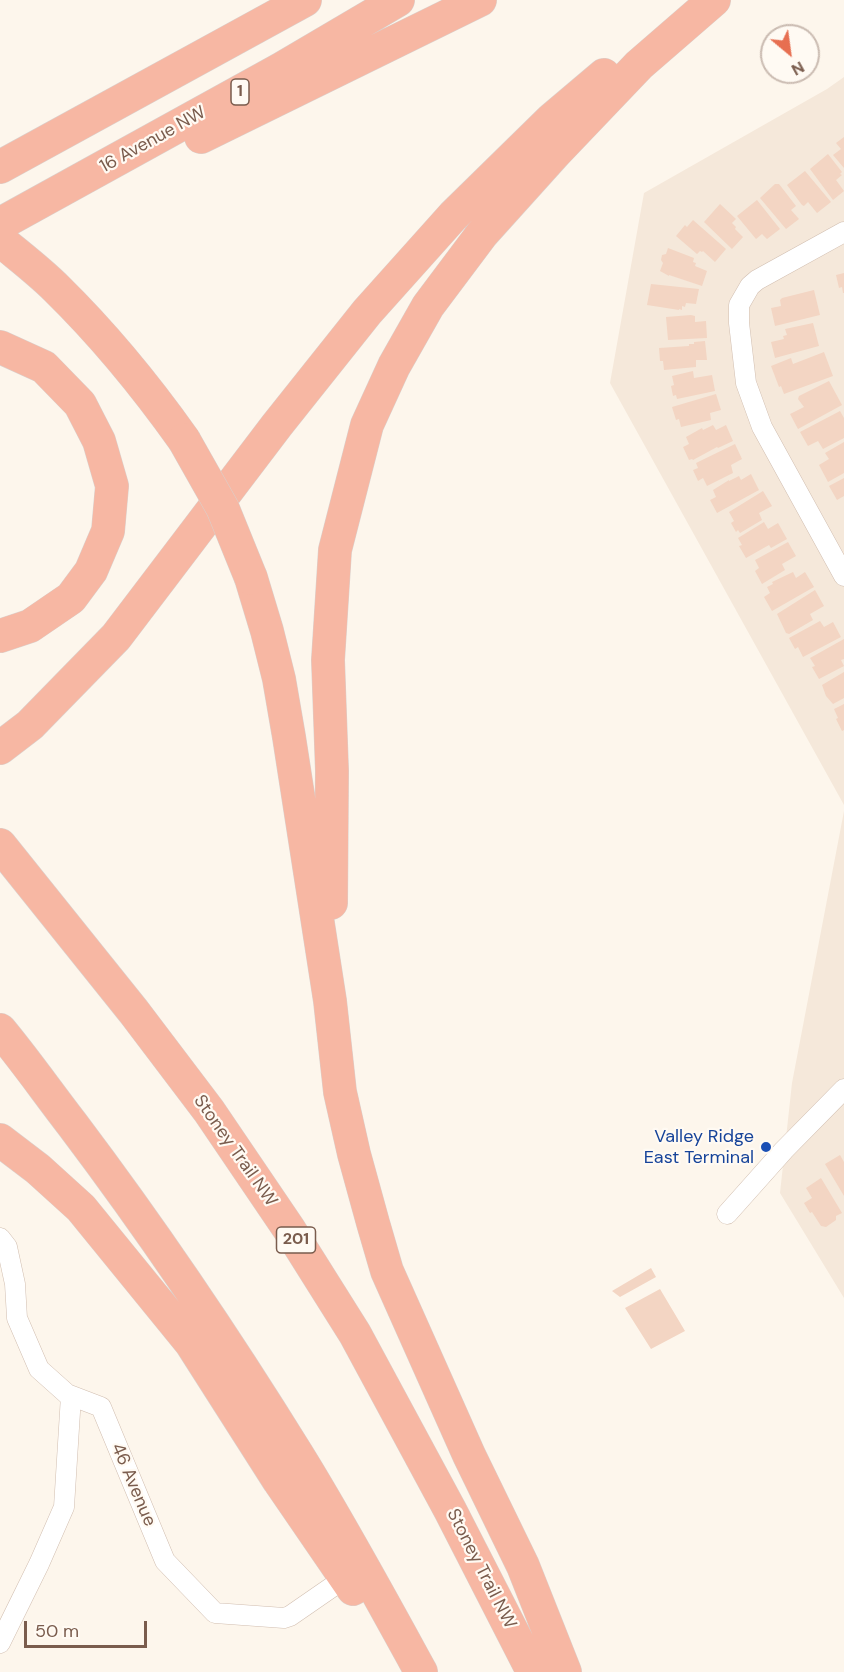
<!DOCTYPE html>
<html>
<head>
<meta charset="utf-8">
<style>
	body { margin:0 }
	#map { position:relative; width:844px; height:1672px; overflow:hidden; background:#fdf6ec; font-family:"DM Sans",sans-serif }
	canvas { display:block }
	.north { position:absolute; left:760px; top:24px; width:60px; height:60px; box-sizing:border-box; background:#fffaf3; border:2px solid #cabbb1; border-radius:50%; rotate:151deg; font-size:16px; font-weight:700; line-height:24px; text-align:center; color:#7a5c4d }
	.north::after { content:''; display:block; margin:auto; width:21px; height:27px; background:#e76f51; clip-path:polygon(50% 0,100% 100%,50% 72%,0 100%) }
	.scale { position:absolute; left:24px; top:1621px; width:123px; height:27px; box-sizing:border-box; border:3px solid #7a5c4d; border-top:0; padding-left:8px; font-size:18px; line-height:21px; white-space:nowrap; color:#7a5c4d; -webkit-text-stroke:4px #fffaf3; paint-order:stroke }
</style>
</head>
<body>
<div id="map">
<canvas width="844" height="1672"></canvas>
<div class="north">N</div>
<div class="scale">50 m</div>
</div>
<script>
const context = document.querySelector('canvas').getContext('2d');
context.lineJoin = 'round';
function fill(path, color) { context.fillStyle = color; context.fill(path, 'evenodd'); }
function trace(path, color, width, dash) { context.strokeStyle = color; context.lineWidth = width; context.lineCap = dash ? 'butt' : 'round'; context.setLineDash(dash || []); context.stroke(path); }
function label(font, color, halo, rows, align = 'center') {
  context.font = font + ' "DM Sans",sans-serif'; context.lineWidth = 4.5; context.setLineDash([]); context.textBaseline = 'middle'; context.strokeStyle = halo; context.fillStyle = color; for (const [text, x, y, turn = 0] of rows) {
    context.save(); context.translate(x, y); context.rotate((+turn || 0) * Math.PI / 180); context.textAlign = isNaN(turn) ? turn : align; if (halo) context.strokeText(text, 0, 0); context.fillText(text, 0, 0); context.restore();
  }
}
const residential = new Path2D(`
	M844,77V805L610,383L644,193L827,89Z
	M844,811V1298L780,1193L792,1083Z`);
const building = new Path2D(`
	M844,137V168L833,155L841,149L836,143Z
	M828,154L842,172L840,174L842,175L836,180L844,191L833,200L810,169Z
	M805,171L831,202L817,213L808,202L804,206L802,205L787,185Z
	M775,184H779L796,206L791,210L799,219L786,229L760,198Z
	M757,200L780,229L767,239L762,234L756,239L737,216Z
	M720,204L736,219L732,223L736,227L735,229L743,237L732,249L704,222Z
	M693,220L726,249L715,262L703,251L702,252L700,251L697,254L676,236L685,225L687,227Z
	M668,248L694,258L693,262L696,263L695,266L707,271L702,286L669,275V276L660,271L663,263L661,260L662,255L666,254Z
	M844,273V293H843L842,287L839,288L836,275Z
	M651,284L699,289L696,304L686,303L685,307L682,306V310L679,309V310L647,305Z
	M814,290L820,315L775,326L771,308L781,306L780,300L782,298Z
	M691,315L695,316V322L706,321L707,338L668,340L666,317Z
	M813,323L819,346L775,358L771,342L784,339L783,336L787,335L785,329Z
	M705,341L707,360H696V367L664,370L663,361H660L659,348L689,346V344H694V342Z
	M824,352L833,376L784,394L781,386L779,387L771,366L791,358L793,364Z
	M693,371L694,378L712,375L715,391L677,399L676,395L673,396L671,386L674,385L672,376Z
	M829,381L842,405L798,429L790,414L804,407L798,399L799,396Z
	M716,394L721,410L710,413L711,420L681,427L679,419L676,420L672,407Z
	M840,411L844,418V438L823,449L818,441L808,446L800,432Z
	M713,425L716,430L726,425L733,441L718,448L717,447L693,460L692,459L689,460L683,447L689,444L686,437L702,428L703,430Z
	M844,442V473L828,482L819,465L829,459L825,453Z
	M735,444L742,459L731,465L733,473L707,486L703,478L698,481L693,470L698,468L696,463Z
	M751,474L759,490L717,513L710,500L716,497L713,490L729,480V481L739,476L741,480Z
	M844,478V496L837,500L829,486Z
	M763,491L772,506L759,513L762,520L740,533L738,530L736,532L731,523L734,521L729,512Z
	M764,522L768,529L778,523L787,539L771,548L769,545L746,558L739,546L742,545L738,538Z
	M788,542L796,556L782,564L785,570L762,584L755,571L759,568L755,560Z
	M793,572L796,578L805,572L814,587L772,611L764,597L770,593L767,587L773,584L772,582Z
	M815,590L824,606L810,614L813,620L789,634L786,633L777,614Z
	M820,621L824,627L833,622L841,637L803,657L798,647L795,649L789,638Z
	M844,639V659L841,660L844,666L819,679L812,667L815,666L810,658Z
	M844,672V698L833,704L826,696L822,685Z
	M844,704V730L842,731L836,719L838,718L834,709Z
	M840,1155L844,1162V1196L825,1164Z
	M821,1178L842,1213L836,1216V1220L826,1227L821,1226L812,1212L810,1213L804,1203L812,1198L806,1188Z
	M651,1268L656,1277L620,1297L612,1291Z
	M660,1289L685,1331L651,1349L625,1308Z`);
const minor = new Path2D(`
	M844,232L757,280L750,286L739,305V323L746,383L762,427L844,576
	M727,1214L784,1150L844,1089
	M0,1238L7,1247L15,1284L17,1318L39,1369L67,1394L101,1407L165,1561L215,1613L284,1618L290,1616L345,1578
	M0,1643L39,1564L64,1507L71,1396`);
const motorway = new Path2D(`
	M201,137L480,0
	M0,167L305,0
	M0,224L281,69L398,0
	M0,240C19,256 39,271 56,288C105,336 145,385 184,440
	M0,347L44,367L80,404L99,441L112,486L108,531L91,571L71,598L30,626L0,636
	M251,578L267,631L279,679L289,737L330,1001L340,1092L354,1154L373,1223L387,1271L469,1455L523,1566L565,1672
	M0,748L30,725L116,637L277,425L367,312L453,216L552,119L604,75
	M0,845L134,1012L209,1111L289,1229L355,1334L450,1510L533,1672
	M331,903L332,771L328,660L335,550L367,425L394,366L428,306L482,234L555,153L639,65L714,0
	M0,1030C25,1060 48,1093 72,1124C152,1230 227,1341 297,1454C341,1525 381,1599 421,1672
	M0,1140L38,1169L81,1208L191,1343L279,1481L353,1589`);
const motorwayBridge = new Path2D(`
	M184,440L223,509L251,578`);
const markers = [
	[766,1147,6,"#1a4fb4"]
];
const shields = [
	[240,92,18],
	[296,1240,39]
];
const shieldNames = [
	["1",240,92],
	["201",296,1240]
];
const streetNames = [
	["16 Avenue NW",153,140,-29],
	["Stoney Trail NW",235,1151,55],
	["46 Avenue",133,1485,67],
	["Stoney Trail NW",481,1569,63]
];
const transitNames = [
	["Valley Ridge",754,1137],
	["East Terminal",754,1158]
];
fill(residential, '#f5e8da');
fill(building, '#f3d5c3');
trace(minor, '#d1beb0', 21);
trace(motorway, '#dad1cd', 34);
trace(minor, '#fff', 20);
trace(motorway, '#f7b7a3', 33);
trace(motorwayBridge, '#dad1cd', 34, []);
trace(motorwayBridge, '#f7b7a3', 33);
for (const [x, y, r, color] of markers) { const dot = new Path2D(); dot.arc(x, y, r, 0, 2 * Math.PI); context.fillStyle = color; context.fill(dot); trace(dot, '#fffaf3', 2); }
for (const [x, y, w] of shields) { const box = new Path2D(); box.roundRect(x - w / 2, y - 13, w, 26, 4.5); context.fillStyle = '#fffaf3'; context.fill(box); trace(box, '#7a5c4d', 1.5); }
label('bold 16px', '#7a5c4d', null, shieldNames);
label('18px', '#7a5c4d', '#fffaf3', streetNames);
label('18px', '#164399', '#fffaf3', transitNames, 'right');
</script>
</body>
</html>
